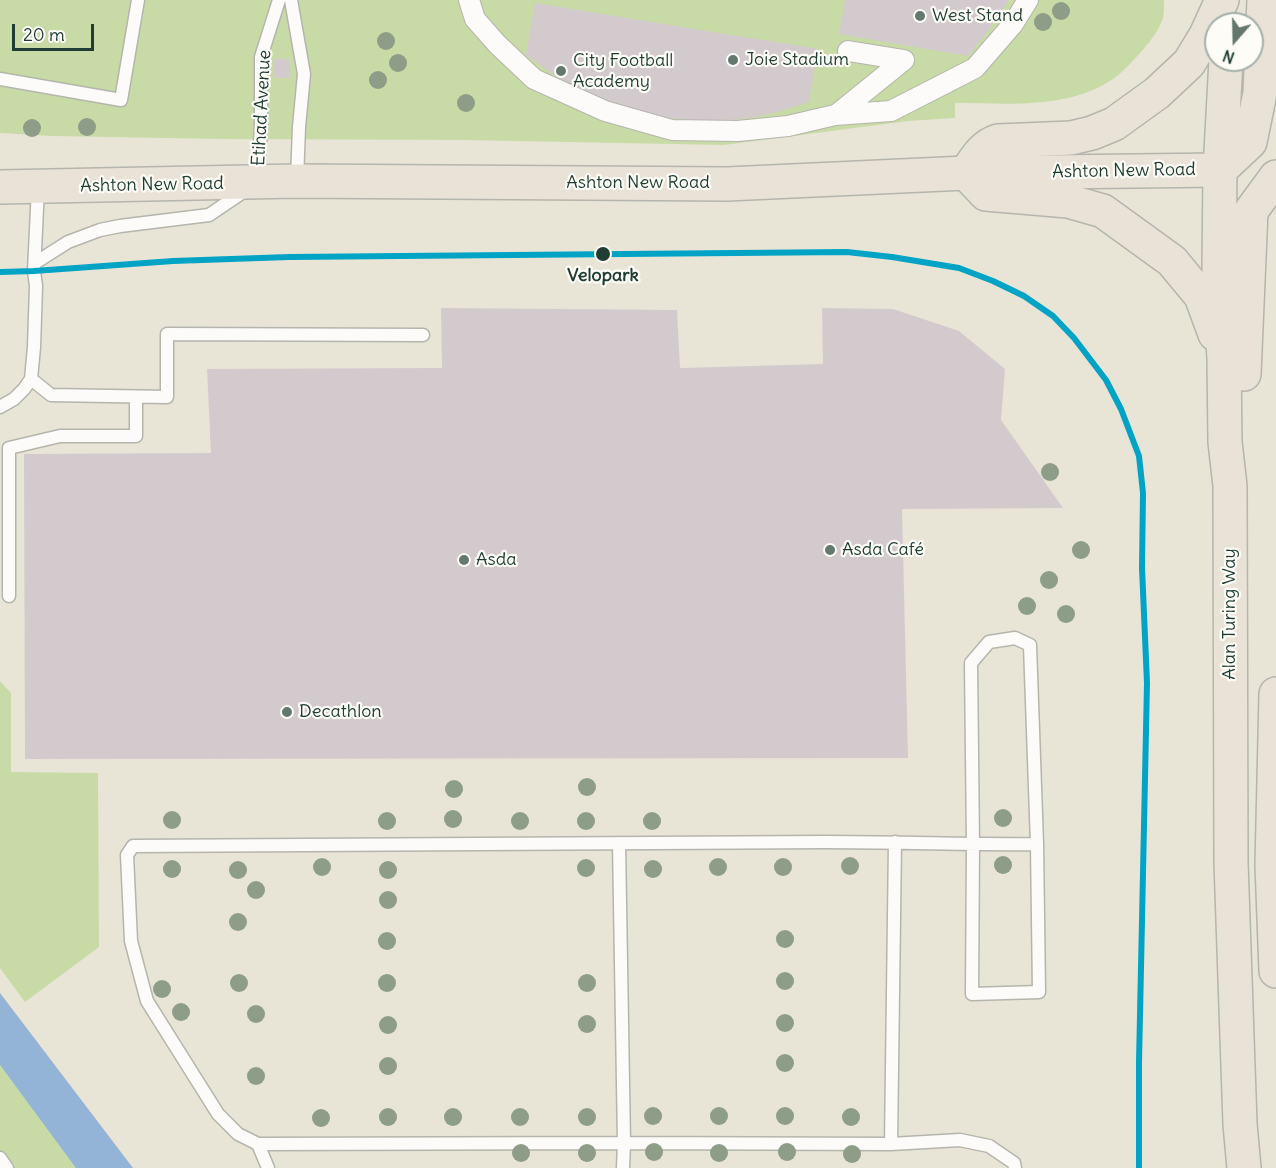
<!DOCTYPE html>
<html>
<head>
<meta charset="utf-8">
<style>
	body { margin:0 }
	#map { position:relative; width:1276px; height:1168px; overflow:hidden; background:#e8e5d7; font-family:Delius,sans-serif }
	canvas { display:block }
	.north { position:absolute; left:1204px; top:12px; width:60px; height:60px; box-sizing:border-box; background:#fdfcf7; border:2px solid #a4b0a9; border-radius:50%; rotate:200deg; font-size:16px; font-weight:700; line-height:24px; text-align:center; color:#1f3d34 }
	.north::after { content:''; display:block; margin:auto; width:21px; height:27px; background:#65786d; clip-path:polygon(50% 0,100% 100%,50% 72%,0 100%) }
	.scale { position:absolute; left:12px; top:24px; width:82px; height:27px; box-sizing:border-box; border:3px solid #1f3d34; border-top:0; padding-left:8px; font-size:18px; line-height:21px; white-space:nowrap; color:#1f3d34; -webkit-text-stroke:4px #fdfcf7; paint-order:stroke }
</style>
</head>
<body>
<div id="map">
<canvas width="1276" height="1168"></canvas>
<div class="north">N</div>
<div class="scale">20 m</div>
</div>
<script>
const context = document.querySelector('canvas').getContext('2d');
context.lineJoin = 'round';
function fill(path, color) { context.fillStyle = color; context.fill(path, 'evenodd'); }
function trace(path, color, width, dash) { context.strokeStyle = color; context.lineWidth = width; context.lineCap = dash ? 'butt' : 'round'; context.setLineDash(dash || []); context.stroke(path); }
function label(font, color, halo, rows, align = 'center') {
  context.font = font + ' Delius,sans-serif'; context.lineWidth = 4.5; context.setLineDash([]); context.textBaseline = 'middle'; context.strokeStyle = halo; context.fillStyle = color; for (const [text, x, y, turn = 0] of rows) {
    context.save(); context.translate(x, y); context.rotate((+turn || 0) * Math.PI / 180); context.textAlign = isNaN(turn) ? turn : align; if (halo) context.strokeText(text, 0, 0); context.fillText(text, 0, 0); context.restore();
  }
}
const green = new Path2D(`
	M0,0H1164C1164,6 1164,13 1163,18C1159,31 1148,44 1140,53C1132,62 1123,72 1113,79C1067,110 1008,103 955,103V118L908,121L724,145L464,140L223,139L52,136L0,133Z
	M0,681L11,693V772L98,773L99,947L25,1002L0,968Z
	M0,1065L77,1168H0Z`);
const water = new Path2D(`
	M0,993L133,1168H76L0,1065Z`);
const building = new Path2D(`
	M845,0H1009L988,31L968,56L839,34Z
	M535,3L818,49L809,102L774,113L742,119L709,121L677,119L646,114L615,105L586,92L557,77L526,55Z
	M273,59H289V78H273Z
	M441,308L677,310L680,368L823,364L822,308L893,309L959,331L1005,369L1001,420L1063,508L902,509L908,758L25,759L24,454L211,453L207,369L442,368Z`);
const service = new Path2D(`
	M291,0L304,74L299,127L297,180
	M0,79L121,100L138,0
	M258,179L261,126V57L279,0
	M35,263L68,242L100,230L120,226L209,215L246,190
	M31,379L51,395L167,397V334L423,335
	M0,407L14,399L24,389L31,379L34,347L36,286L34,271L38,188
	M9,596V448L60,436H136V397
	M1015,638L1030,645L1037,844L1039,992L972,994L973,845L971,663L989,642Z
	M619,843L624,1143L623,1168
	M258,1144L268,1168
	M891,1144L895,842
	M0,1158L7,1168
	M1015,1168L1014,1163L989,1146L960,1140L891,1144L624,1143L258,1144L238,1134L218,1114L147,1001L131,941L127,855L133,846L826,842C896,842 967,845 1037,844`);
const pedestrian = new Path2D(`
	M469,0L475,19L497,44L534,79L605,111L672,130L738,131L788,126L835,115L891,111L975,68L1013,24L1028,0
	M836,115L904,60L848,51`);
const primary = new Path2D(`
	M0,187L296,181L727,184L966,173L1220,170`);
const trunk = new Path2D(`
	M1226,60L1220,170L1219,268L1224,359L1225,442L1230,486L1231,862L1240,1124L1244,1168
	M1220,170L1250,142L1260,93L1264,0
	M1215,334L1201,296L1172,261L1103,211L1068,201L986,194L966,173C975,160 982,146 998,141L1071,138L1092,133L1114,124L1157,93L1189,63L1206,35L1222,0
	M1244,374L1251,211L1276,177
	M1276,694L1272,865L1276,971`);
const rail1 = new Path2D(`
	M0,272L34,271L173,261L289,257L847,252L892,257L959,268L993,281L1024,296L1053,316L1074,338L1106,380L1121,409L1139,456L1143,493L1142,568L1147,683L1139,1062V1168`);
const trees = [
	[1061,11],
	[1043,22],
	[386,41],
	[398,63],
	[378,80],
	[466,103],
	[87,127],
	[32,128],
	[1050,472],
	[1081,550],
	[1049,580],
	[1027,606],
	[1066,614],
	[587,787],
	[454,789],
	[1003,818],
	[453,819],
	[172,820],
	[387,821],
	[520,821],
	[586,821],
	[652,821],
	[1003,865],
	[850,866],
	[322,867],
	[718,867],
	[783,867],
	[586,868],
	[172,869],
	[653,869],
	[238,870],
	[388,870],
	[256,890],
	[388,900],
	[238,922],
	[785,939],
	[387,941],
	[785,981],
	[239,983],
	[387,983],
	[587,983],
	[162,989],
	[181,1012],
	[256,1014],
	[785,1023],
	[587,1024],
	[388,1025],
	[785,1063],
	[388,1066],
	[256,1076],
	[653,1116],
	[719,1116],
	[785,1116],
	[388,1117],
	[453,1117],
	[520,1117],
	[587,1117],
	[851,1117],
	[321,1118],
	[654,1152],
	[787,1152],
	[521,1153],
	[587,1153],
	[719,1153],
	[852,1154]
];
const markers = [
	[920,16,6,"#65786d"],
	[733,60,6,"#65786d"],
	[561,71,6,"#65786d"],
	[603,254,8,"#1f3d34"],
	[830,550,6,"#65786d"],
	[464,560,6,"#65786d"],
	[287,712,6,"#65786d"]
];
const poiNames = [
	["West Stand",932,16],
	["Joie Stadium",745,60],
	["City Football",573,61],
	["Academy",573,82],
	["Asda Café",842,550],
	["Asda",476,560],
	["Decathlon",299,712]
];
const streetNames = [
	["Etihad Avenue",262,108,-87],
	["Ashton New Road",1124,171,-1],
	["Ashton New Road",638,183],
	["Ashton New Road",152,185,-1],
	["Alan Turing Way",1230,614,-90]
];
const stopNames = [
	["Velopark",603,276]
];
fill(green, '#c8dba6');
fill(water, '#93b3d7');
fill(building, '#d3cace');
trace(service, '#b4b5ac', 15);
trace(pedestrian, '#b4b5ac', 22);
trace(primary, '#b4b5ac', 36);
trace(trunk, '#b4b5ac', 36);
trace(service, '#fcfbf9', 12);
trace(pedestrian, '#fcfbf9', 20);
trace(primary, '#e9e2d6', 33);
trace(trunk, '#e9e2d6', 33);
trace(rail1, '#02a4c6', 6);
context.fillStyle = '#8d9d87';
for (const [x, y] of trees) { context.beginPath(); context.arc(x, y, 9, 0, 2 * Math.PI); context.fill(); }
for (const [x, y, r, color] of markers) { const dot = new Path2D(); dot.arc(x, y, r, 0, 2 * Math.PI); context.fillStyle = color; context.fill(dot); trace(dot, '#fdfcf7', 2); }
label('18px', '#1f3d34', '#fdfcf7', poiNames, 'left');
label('18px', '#1f3d34', '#fdfcf7', streetNames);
label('bold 18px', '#1f3d34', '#fdfcf7', stopNames);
</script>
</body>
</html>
